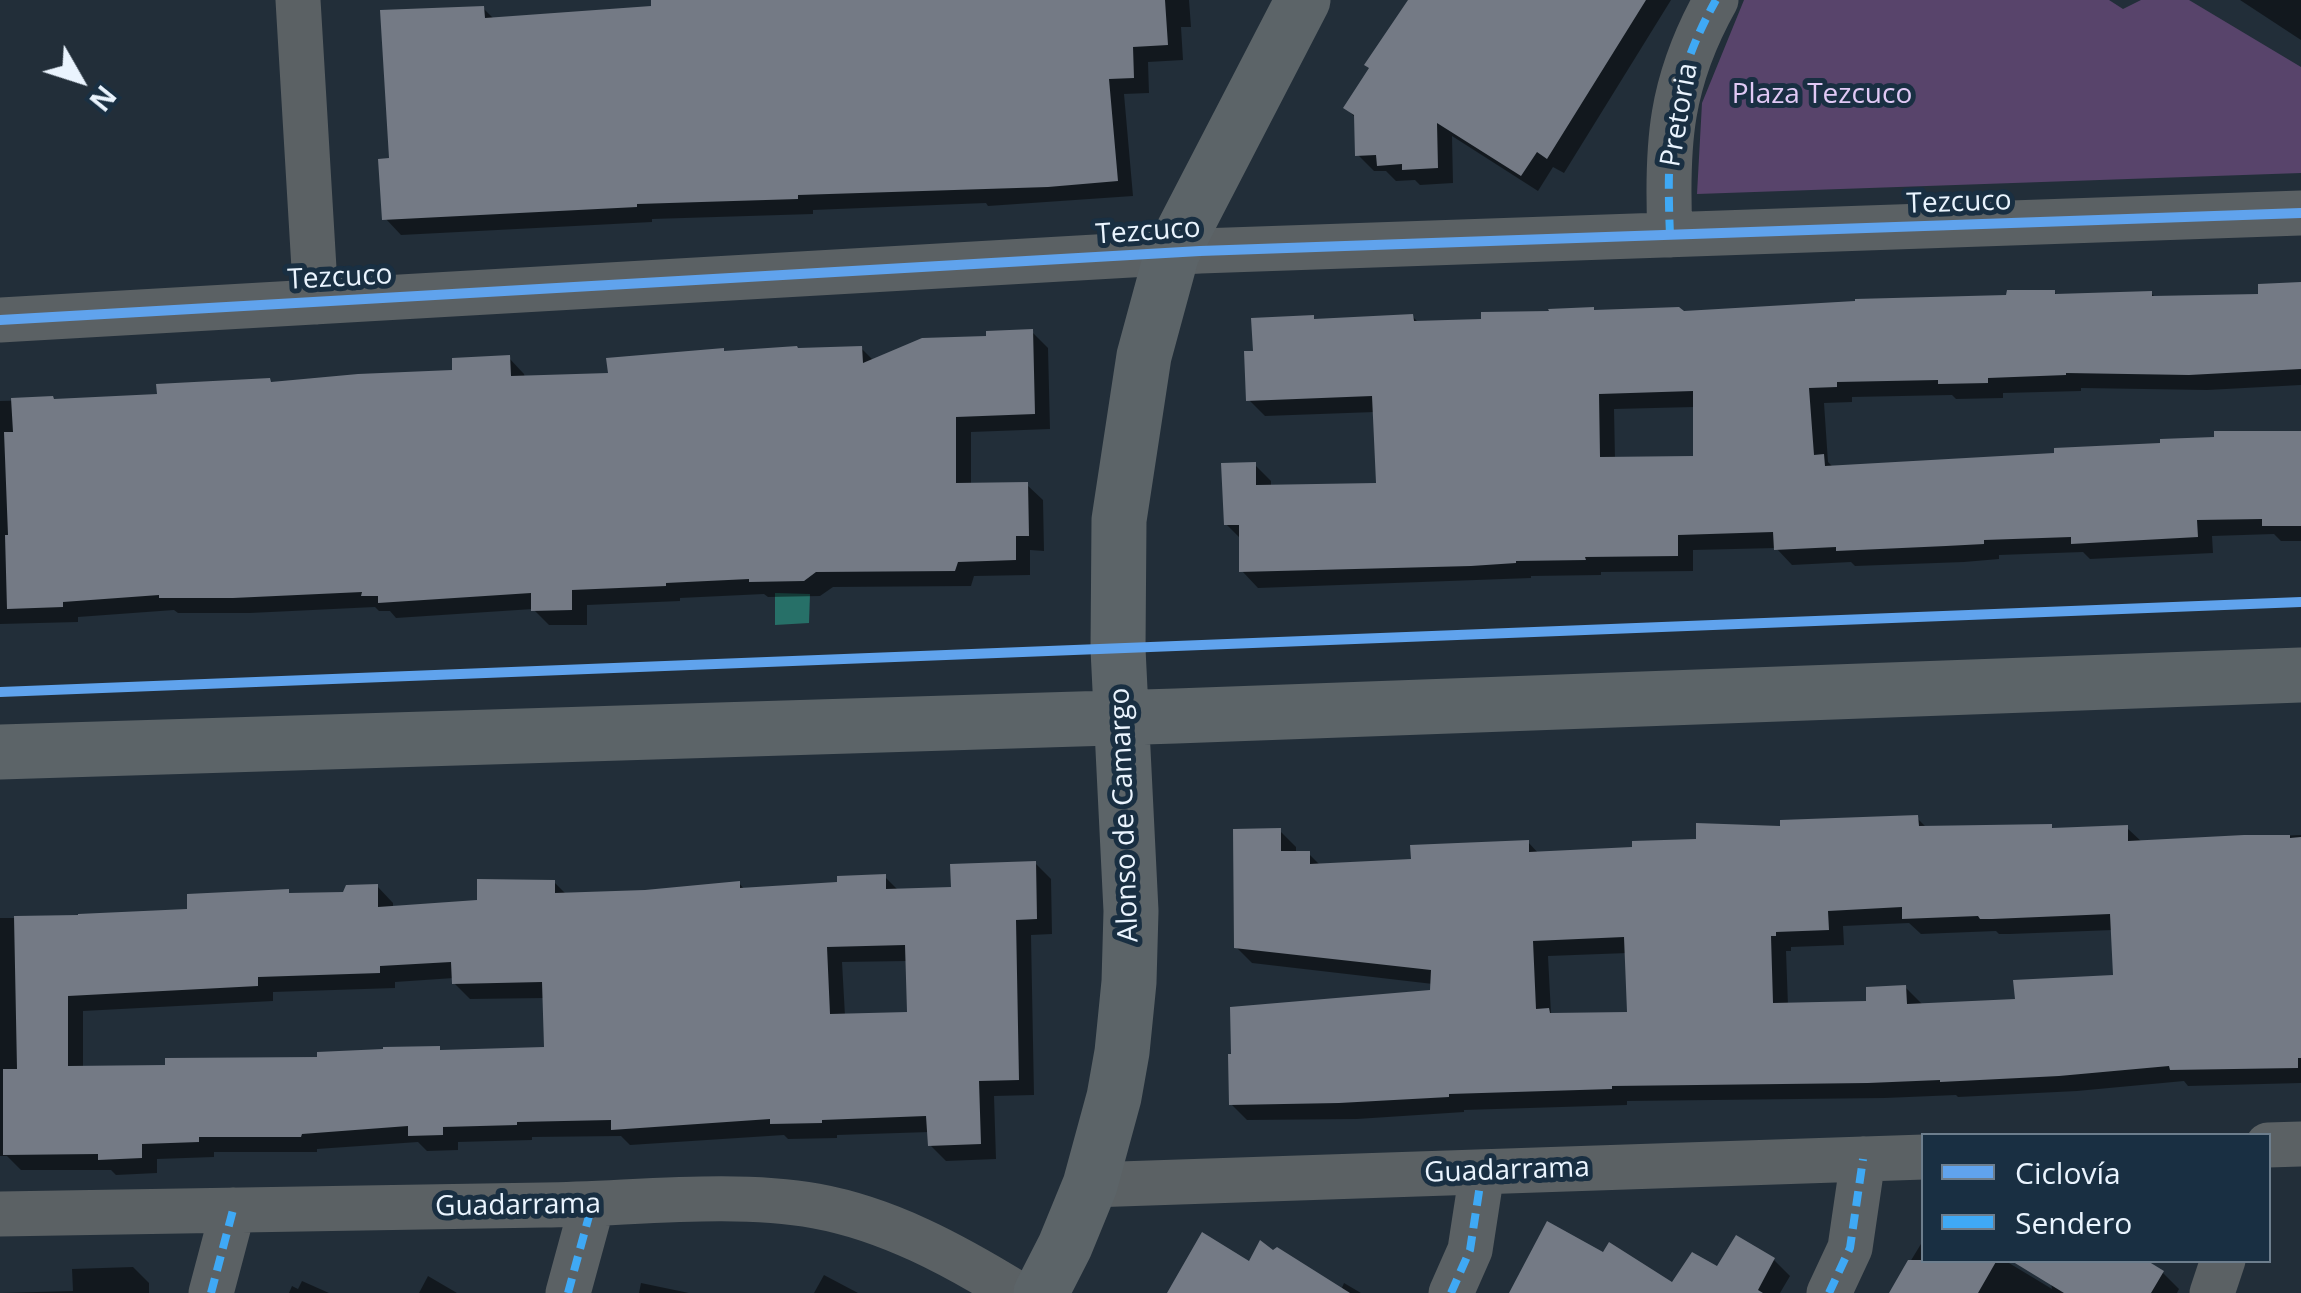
<!DOCTYPE html>
<html>
<head>
<meta charset="utf-8">
<style>
	body { margin:0 }
	#map { position:relative; width:2301px; height:1293px; overflow:hidden; background:#222e39; font-family:"Open Sans",sans-serif }
	canvas { display:block }
	.legend { position:absolute; left:1921px; top:1133px; width:350px; height:130px; box-sizing:border-box; background:#192f42; border:2px solid #6d7e8d; margin:0; padding:12px 18px; list-style:none; font-size:30px; color:#eaf4fe }
	.legend li { display:flex; align-items:center; gap:20px; height:50px }
	.legend b { width:50px; border:2px solid #6d7e8d }
	.north { position:absolute; left:30px; top:30px; width:100px; height:100px; -webkit-text-stroke:8px #192f42; paint-order:stroke; rotate:129deg; font-size:28px; font-weight:700; line-height:40px; text-align:center; color:#eaf4fe }
	.north::after { content:''; display:block; margin:auto; width:35px; height:45px; background:#eaf4fe; clip-path:polygon(50% 0,100% 100%,50% 72%,0 100%) }
</style>
</head>
<body>
<div id="map">
<canvas width="2301" height="1293"></canvas>
<ul class="legend">
<li><b style="height:12px;background:#60a3ed"></b>Ciclovía</li>
<li><b style="height:12px;background:#3fa9f5"></b>Sendero</li>
</ul>
<div class="north">N</div>
</div>
<script>
const context = document.querySelector('canvas').getContext('2d');
context.lineJoin = 'round';
function fill(path, color) { context.fillStyle = color; context.fill(path, 'evenodd'); }
function trace(path, color, width, dash) { context.strokeStyle = color; context.lineWidth = width; context.lineCap = dash ? 'butt' : 'round'; context.setLineDash(dash || []); context.stroke(path); }
function label(font, color, halo, rows, align = 'center') {
  context.font = font + ' "Open Sans",sans-serif'; context.lineWidth = 10; context.setLineDash([]); context.textBaseline = 'middle'; context.strokeStyle = halo; context.fillStyle = color; for (const [text, x, y, turn = 0] of rows) {
    context.save(); context.translate(x, y); context.rotate((+turn || 0) * Math.PI / 180); context.textAlign = isNaN(turn) ? turn : align; if (halo) context.strokeText(text, 0, 0); context.fillText(text, 0, 0); context.restore();
  }
}
const green = new Path2D(`
	M1744,0H2109L2123,9L2141,0H2189L2301,67V173L1697,194L1702,103Z`);
const water = new Path2D(`
	M775,593L810,594L809,623L775,625Z`);
const shadow = new Path2D(`
	M653,0H1189L1191,27H1181L1183,60L1148,62L1149,93L1124,94L1133,196L988,206L986,203L813,210V214L652,219V222L401,235L385,218L392,161L483,8L495,20L654,9Z
	M1411,0H1671L1564,173L1553,167L1538,191L1452,136L1453,183L1420,185L1415,180L1396,181L1386,171H1374L1358,155L1356,118L1346,108Z
	M2240,0H2301V40Z
	M2301,284V385L2207,390L2081,388V391L2003,393V398L1956,399L1952,395L1852,397V402L1824,403L1828,462L1834,468L2057,456L2301,433V541H2281L2274,534L2212,536L2213,553L2090,559L2083,552L1999,555V559L1964,562L1855,566L1851,562L1792,565L1776,548L1693,550V571L1601,572V575L1531,576V578L1258,588L1242,571L1241,539L1226,524L1255,465L1271,481V487L1378,486L1375,412L1265,416L1249,400L1255,353L1313,318L1316,321L1412,316L1419,323L1596,312L1683,314L2008,298L2054,292L2058,296L2151,293L2157,299L2261,296ZM1695,407L1696,458L1615,459L1614,409Z
	M1032,332L1048,348L1050,429L971,432V485H1027L1043,500L1044,551L1030,550V575L974,576L971,586L833,587L820,596L768,597L764,594L680,598V601L587,605V625H549L533,609L396,618L390,611H379L375,607L250,613H178L174,610L78,617V622L0,624V401L159,397L273,384L455,373L509,358L524,374L525,378L611,376L726,354L861,348L874,361Z
	M1917,818L1928,829L2051,826L2055,831L2127,828L2142,842L2301,835V1083L2188,1086L2184,1081L2077,1091L1958,1097L1956,1095L1885,1098L1627,1101V1105L1464,1110V1112L1357,1119L1247,1120L1231,1104L1433,993V984L1252,963L1236,947L1280,831L1296,847V854H1309L1321,866L1414,862L1528,842L1539,854L1634,850L1783,828ZM1909,923L1921,934L1996,931L1999,934H2010L2113,930L2116,977L2018,1002L1922,1004L1906,988L1869,1003L1788,1006L1786,951H1791V947L1844,945L1843,926ZM1628,953L1630,1014H1551L1548,956Z
	M1035,863L1051,879L1052,934L1031,935L1034,1095L994,1096L996,1159L946,1161L930,1145V1132L837,1135V1138L788,1139L784,1135L630,1145L621,1136L532,1137V1140L458,1142V1150L427,1151L418,1142L317,1149V1152H214V1157L157,1159V1173L116,1175L111,1170H21L7,1156H0V918H81L190,911L291,896L345,894L377,886L393,903V908L480,903L554,882L567,895L645,893L739,883L745,890L840,884L885,877L899,891L954,889ZM908,961L909,1014L845,1016L842,962ZM454,978V983L470,999L545,998L546,1050L83,1069V1011L273,1001V992L395,988V982Z
	M1924,1239V1260H2004L2052,1289L2047,1260H2141L2163,1273L2179,1289L2177,1293H1904L1896,1285Z
	M1604,1255L1673,1285L1718,1270L1774,1260L1790,1276L1780,1293H1511Z
	M1250,1264L1341,1290L1344,1283L1361,1293H1170Z
	M133,1267L149,1283V1293H2L73,1291L72,1269Z
	M824,1275L858,1293H814Z
	M428,1276L457,1293H419Z
	M302,1281L329,1293H289L292,1286L298,1289Z
	M641,1283L689,1293H639Z`);
const building = new Path2D(`
	M651,0H1165L1168,45L1133,47L1134,78L1109,79L1118,181L1048,187L798,195V199L637,204V207L382,220L378,159L389,158L380,10L484,6L485,18L651,6Z
	M1408,0H1646L1547,159L1537,152L1521,176L1437,123L1438,168L1402,170V164L1377,166L1376,155L1355,156L1354,115L1343,108L1369,68L1364,65Z
	M2301,282V369L2189,375L2066,373V375L1988,378V383L1938,384V380L1837,382V387L1809,388L1814,455L1824,454L1825,466L2054,453V448L2160,443V439L2214,437V431H2301V526H2262V519L2197,520L2198,537L2071,544V537L1984,540V544L1946,546L1836,551V547L1774,550L1773,532L1678,535V556L1585,557L1586,560L1516,561V563L1471,566L1239,572V525H1224L1221,463L1256,462V485L1376,483L1372,396L1246,401L1244,351H1253L1251,318L1314,315V319L1413,314L1414,321L1481,319V312L1549,311L1548,309L1594,307V310L1679,307L1684,311L1855,301V299L2006,295L2007,290H2055V294L2152,291V296L2258,294V284ZM1693,391V456L1600,457L1599,394Z
	M1033,329L1035,414L956,417V483L1028,482L1029,536H1016V560L958,562L955,571L816,572L804,581L749,582V579L666,583V586L572,590V610L531,611V593L378,603V596H361L362,592L233,598H159V595L63,602V607L7,609L5,535H8L4,432H13L11,398L53,396L54,399L157,394L156,384L270,378L271,382L358,374L452,370V358L510,355L511,376L608,373L606,358L724,348V351L797,346L798,348L862,346L863,363L922,338L986,336V331Z
	M1918,815L1919,826L2052,824V828L2128,825V841L2244,835H2290V838L2301,837V1058H2298V1068L2170,1070L2169,1066L2059,1076L1940,1082V1080L1868,1083L1612,1086V1089L1449,1094V1097L1339,1103L1229,1105L1228,1054H1231L1230,1007L1430,990L1431,970L1234,948L1233,829L1281,828V851H1310V864L1411,859L1410,845L1529,840V852L1632,847V841L1696,839V823L1780,826V820ZM1902,907V919L1978,916L1980,919H1992L2110,914L2113,975L2013,980L2015,999L1907,1004L1906,985L1866,987V1001L1773,1003L1771,936H1776V932L1829,930L1828,911ZM1624,937L1627,1012L1550,1013L1549,1008L1536,1009L1533,941Z
	M1036,861L1037,919L1016,920L1019,1080L979,1081L981,1144L928,1146L926,1116L822,1120V1123L770,1124V1119L611,1130V1120L517,1122V1125L443,1127V1135L408,1136V1126L302,1134L301,1137H199V1142L142,1144V1158L98,1160V1154L3,1155V1069H17L14,916L78,915V914L187,909V894L289,889V893L343,892L346,885L378,884V907L477,900V879L555,880V893L645,890L740,881V888L837,882V876L886,874V889L951,887L950,864ZM905,945L907,1012L830,1014L827,947ZM451,962L452,984L542,982L544,1047L440,1050V1046L383,1047V1049L317,1052V1057L165,1058V1065L68,1066V996L258,986V977L380,973V966Z
	M1547,1221L1603,1252L1609,1242L1672,1282L1692,1252L1717,1266L1736,1235L1775,1258L1758,1290L1763,1293H1509Z
	M1202,1232L1249,1261L1260,1240L1273,1250L1277,1247L1350,1293H1167Z
	M1908,1260H1997L1978,1293H1889Z
	M2010,1260H2146L2164,1271L2151,1293H2064Z`);
const street = new Path2D(`
	M298,0L316,302
	M1670,235C1666,144 1670,82 1716,0
	M0,320L1200,251L2301,213
	M2268,1145L2301,1144
	M1090,1185L1924,1157
	M0,1214C181,1211 363,1208 544,1205C631,1204 731,1191 816,1206C888,1219 954,1255 1016,1293
	M211,1293L233,1210
	M568,1293L592,1205
	M1451,1293L1470,1250L1482,1172
	M1829,1293L1850,1248L1863,1159
	M2212,1293L2223,1260`);
const secondary = new Path2D(`
	M0,752L1176,716L2301,675
	M1041,1293L1065,1246L1090,1185L1114,1097L1122,1052L1129,982L1131,911L1118,649L1119,520L1144,356L1172,253L1303,0`);
const quiet = new Path2D(`
	M1670,235C1666,144 1670,82 1716,0
	M211,1293L233,1210
	M568,1293L592,1205
	M1451,1293L1470,1250L1482,1172
	M1829,1293L1850,1248L1863,1159`);
const cycleway = new Path2D(`
	M0,320L1200,251L2301,213
	M0,692L2301,602`);
const parkNames = [
	["Plaza Tezcuco",1822,95]
];
const streetNames = [
	["Pretoria",1680,115,-80],
	["Tezcuco",1959,203,-2],
	["Tezcuco",1148,232,-4],
	["Tezcuco",340,278,-3],
	["Alonso de Camargo",1125,815,-92],
	["Guadarrama",1507,1171,-2],
	["Guadarrama",518,1206,-1]
];
fill(green, '#58446b');
fill(water, '#277068');
fill(shadow, '#0007');
fill(building, '#747a85');
trace(street, '#5b6164', 45);
trace(secondary, '#5c6468', 55);
trace(quiet, '#3fa9f5', 8, [15, 8]);
trace(cycleway, '#60a3ed', 10);
label('28px', '#e0c9f5', '#192f42', parkNames);
label('28px', '#eaf4fe', '#192f42', streetNames);
</script>
</body>
</html>
